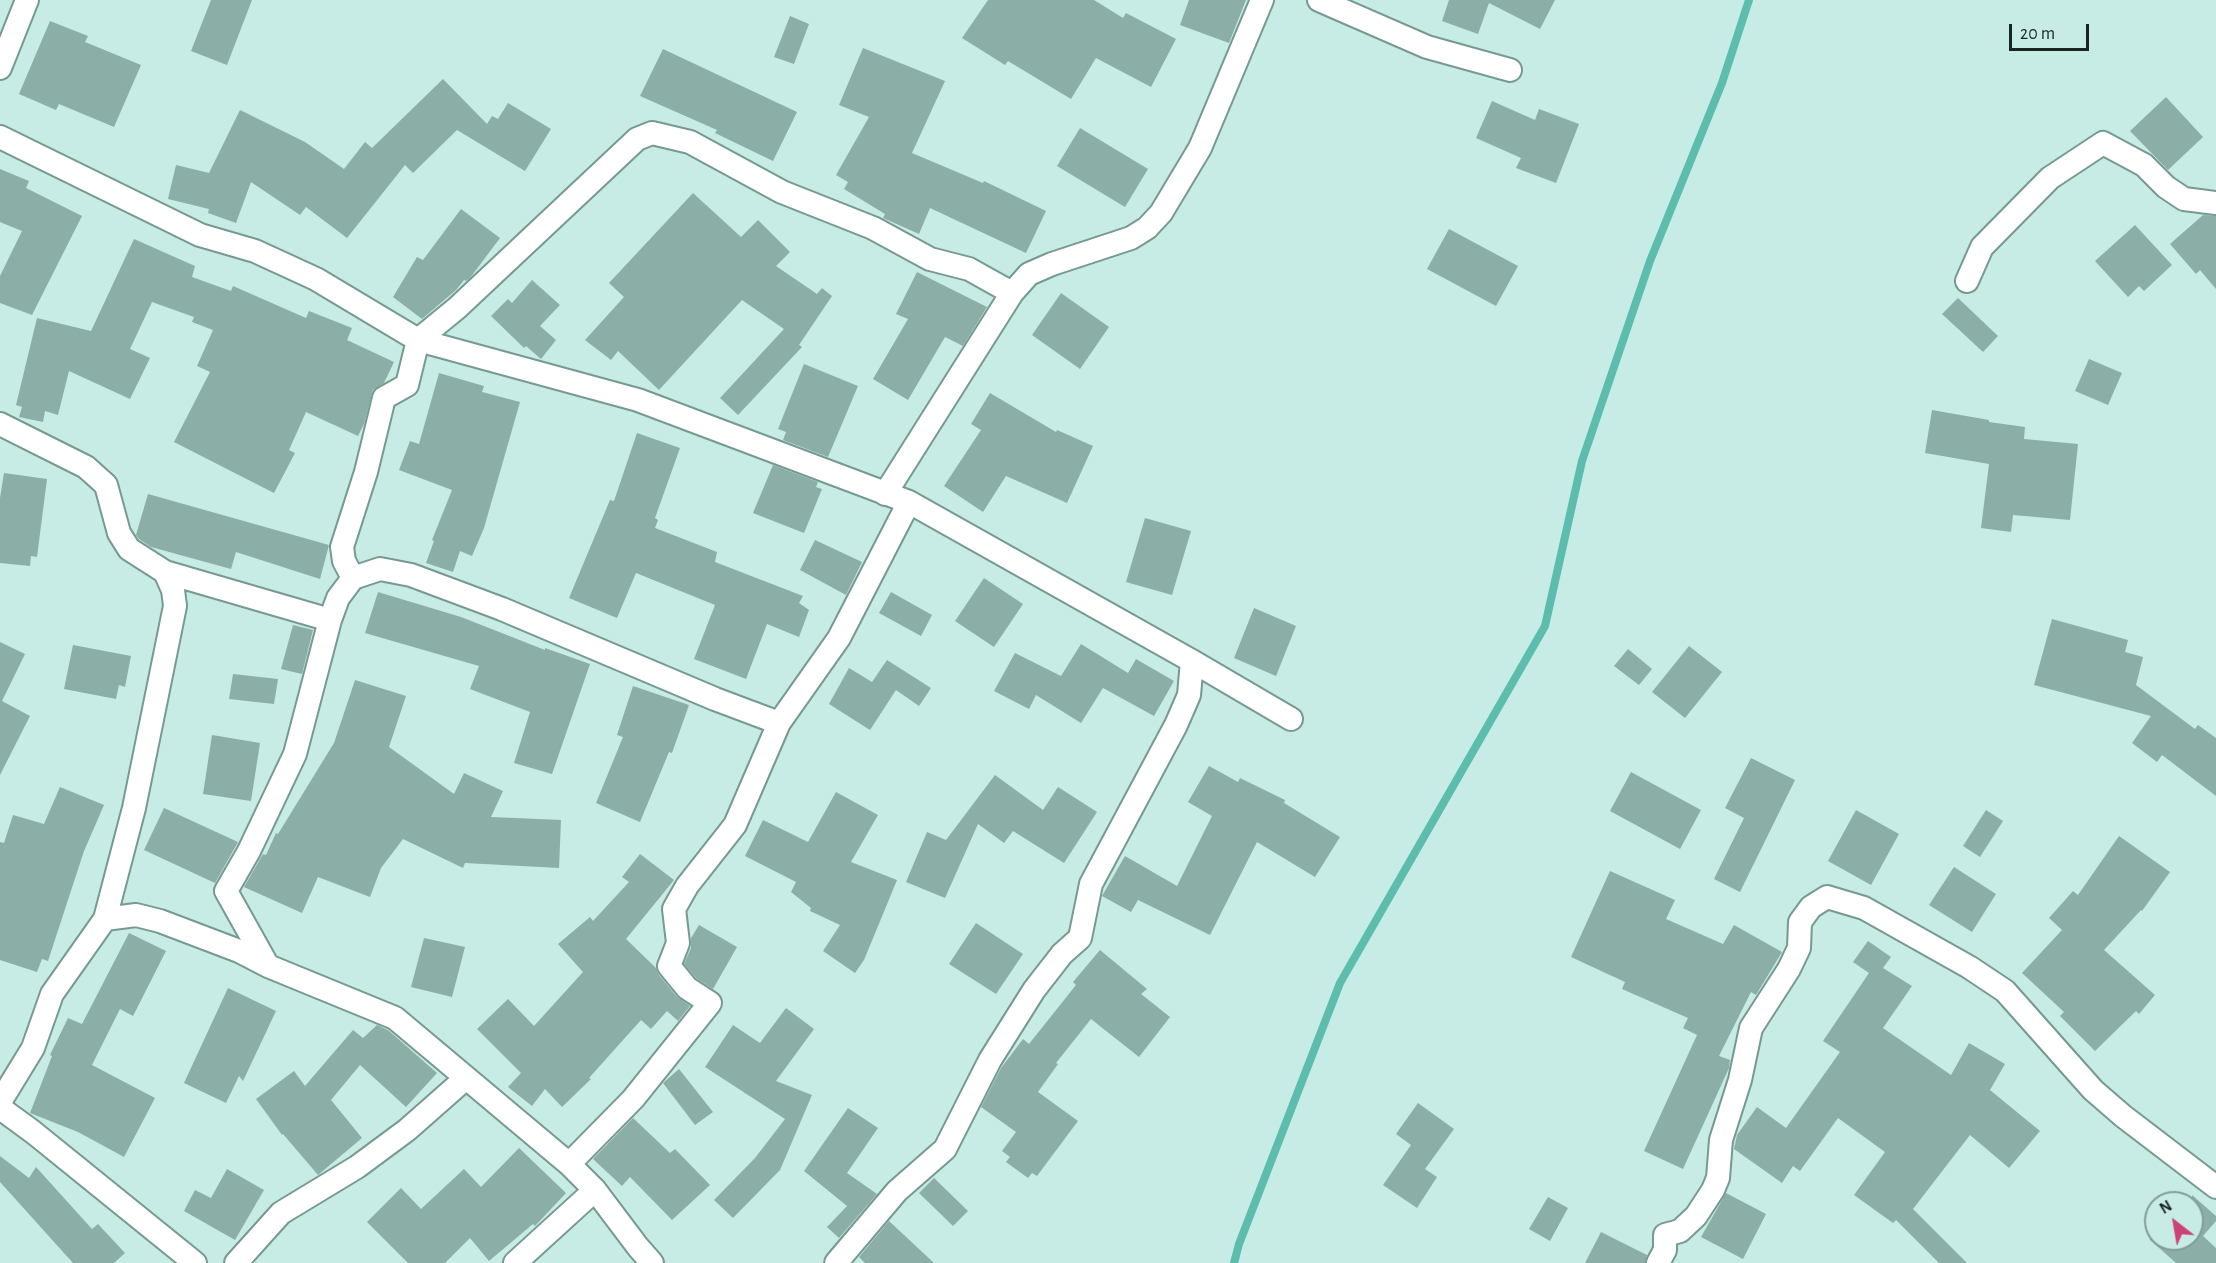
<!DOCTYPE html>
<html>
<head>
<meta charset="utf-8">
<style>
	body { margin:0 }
	#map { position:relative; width:2216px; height:1263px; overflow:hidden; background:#c7ece5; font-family:"Alegreya Sans",sans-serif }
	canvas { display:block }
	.north { position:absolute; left:2144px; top:1191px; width:60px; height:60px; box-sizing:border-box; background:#c7ece5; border:2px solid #819d97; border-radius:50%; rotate:329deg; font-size:16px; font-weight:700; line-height:24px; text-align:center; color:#182623 }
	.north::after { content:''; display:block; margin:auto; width:21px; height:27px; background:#ce4276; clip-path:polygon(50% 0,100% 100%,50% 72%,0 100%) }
	.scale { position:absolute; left:2009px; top:24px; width:80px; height:27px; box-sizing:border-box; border:3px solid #182623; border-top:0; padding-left:8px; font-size:18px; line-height:21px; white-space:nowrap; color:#182623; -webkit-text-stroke:4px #c7ece5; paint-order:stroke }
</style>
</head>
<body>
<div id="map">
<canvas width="2216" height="1263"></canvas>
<div class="north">N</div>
<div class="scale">20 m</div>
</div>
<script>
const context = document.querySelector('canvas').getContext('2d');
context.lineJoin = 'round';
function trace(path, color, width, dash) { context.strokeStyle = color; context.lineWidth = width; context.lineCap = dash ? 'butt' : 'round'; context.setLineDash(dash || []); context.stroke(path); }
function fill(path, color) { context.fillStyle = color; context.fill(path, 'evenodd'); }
const stream = new Path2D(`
	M1234,1263L1239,1244L1340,983L1545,626L1582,461L1650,261L1722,83L1749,0`);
const building = new Path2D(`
	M211,0H252L227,65L191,51Z
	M988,0H1094L1123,18L1126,13L1176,39L1151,87L1096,58L1071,99L1008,61L1005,65L962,38Z
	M1189,0H1246L1229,43L1180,25Z
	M1449,0H1555L1540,29L1489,3L1478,34L1442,21Z
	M790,16L809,24L794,64L774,57Z
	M50,21L88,36L85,42L141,65L114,127L59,104L56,110L19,94Z
	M863,48L945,81L912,153L983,183L984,181L1046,211L1026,253L930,208L919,234L883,218L885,214L844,189L848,182L836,175L869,117L839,105Z
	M663,49L797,112L773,161L715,133L717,130L640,96Z
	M443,79L487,124L492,116L498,119L508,103L551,129L525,171L457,130L413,173L405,165L347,238L306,207L300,215L251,182L236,223L208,213L209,209L168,199L176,165L209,173L240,110L305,142L344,169L365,142L372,148Z
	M2166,97L2203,137L2168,170L2130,131Z
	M1492,101L1535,120L1539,109L1579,124L1556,183L1516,168L1521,158L1476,138Z
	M1080,128L1148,169L1125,207L1057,166Z
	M0,169L29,181L26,188L82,216L32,315L0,303V276L22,231L0,222Z
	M693,193L741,237L758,220L790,252L776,266L817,294L822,288L832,296L799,345L802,347L738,415L720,398L784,329L742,300L659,390L618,351L611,360L585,340L624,297L609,283Z
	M461,209L500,238L470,278L466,281L464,280L456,290L422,319L393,297L417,257L423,260Z
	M2203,215L2216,216V289L2200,270L2196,274L2170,244Z
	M2135,225L2172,265L2144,291L2139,286L2128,297L2095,261Z
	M1449,229L1518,266L1496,306L1427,269Z
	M134,239L195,266L192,277L231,291L233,286L306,318L309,311L352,328L347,340L394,362L384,383L373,390L364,424L358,436L306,412L289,450L295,453L274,493L174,442L210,372L197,366L213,330L192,322L194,317L152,302L130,349L150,358L130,399L69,371L58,415L45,411L43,422L19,417L22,407L16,405L37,318L91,331Z
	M917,272L987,307L963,346L945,337L908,400L873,379L908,319L896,314Z
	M532,280L560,305L540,326L556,340L541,359L526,346L524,348L491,316L508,299L512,303Z
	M1061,293L1109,327L1080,369L1032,335Z
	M1958,298L1998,336L1983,352L1942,314Z
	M2089,359L2122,373L2108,405L2075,391Z
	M804,364L858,386L828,457L783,440L786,432L778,429Z
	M439,373L484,386L482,392L520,402L484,528L472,556L460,551L453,572L426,563L434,541L432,540L452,490L399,470L410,441L419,444Z
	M990,393L1056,432L1057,430L1093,446L1067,503L1006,476L983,512L944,486L981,430L971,424Z
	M1932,410L1989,420V422L2025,427L2024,439L2078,444L2070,520L2013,515L2011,532L1981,528L1989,464L1925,453Z
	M637,433L680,448L655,518L658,520L655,528L717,552L715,562L803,596L799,603L809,610L799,637L767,624L746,679L694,659L715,605L636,573L617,618L569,598L610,500L614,501Z
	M773,465L818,482L816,487L822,489L804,533L753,513Z
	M4,473L47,479L37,557L31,556L30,566L0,563V498Z
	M148,494L329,545L320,579L236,552L231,569L151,547L139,539L136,535Z
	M1145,518L1191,531L1172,595L1126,582Z
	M815,540L862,562L846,595L800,570Z
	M984,578L1023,604L994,647L955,621Z
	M378,592L461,617L545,650V648L590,664L552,774L514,763L530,712L470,689L479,666L365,633Z
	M891,592L932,615L921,636L879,613Z
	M1254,608L1296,626L1276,676L1234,658Z
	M2052,619L2128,640L2125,652L2143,657L2136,685L2195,729L2198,725L2216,738V796L2162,755L2157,762L2132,743L2151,716L2034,685Z
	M293,625L313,630L302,674L281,669Z
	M0,642L25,654L2,701L30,716L0,775Z
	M1081,644L1128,673L1136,659L1174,681L1154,716L1103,688L1081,723L1036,695L1029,709L994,691L1015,653L1061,676Z
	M73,645L131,656L125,687L119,685L116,699L64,689Z
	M1689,646L1722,672L1685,718L1652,692Z
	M1628,649L1652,669L1639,685L1614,666Z
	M887,660L931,688L919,706L896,690L870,730L829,704L849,668L872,682Z
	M233,674L278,679L274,704L229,699Z
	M355,680L406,696L389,747L454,794L464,773L503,791L491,817L561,820L559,868L465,863L463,868L403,839L381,868L370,897L318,877L302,913L244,887L263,854L266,855L276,833L278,834L334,743Z
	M633,686L689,705L672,753L669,752L640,822L596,803L623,737L617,735Z
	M212,735L260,743L251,801L203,794Z
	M1751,758L1795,780L1740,892L1714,879L1744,818L1725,808Z
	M1209,766L1238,782L1240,778L1285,800L1284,803L1340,837L1315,877L1257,842L1210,935L1138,900L1131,912L1102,896L1125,856L1177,886L1212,816L1188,802Z
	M1631,772L1701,810L1680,849L1610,811Z
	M995,775L1043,810L1058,787L1097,812L1064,863L1013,831L1004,843L978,824L945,898L906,882L927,832L946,840Z
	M60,787L104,805L84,851L48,961L42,959L37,972L0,960V842L4,843L13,815L44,824Z
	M836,792L878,815L851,862L897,880L864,960L855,973L823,951L840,925L810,911L811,908L791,892L796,882L745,856L763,820L808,842Z
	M164,808L238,842L215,883L144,850Z
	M1856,810L1899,834L1871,885L1828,861Z
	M1986,810L2003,821L1980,857L1963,846Z
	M2119,836L2170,872L2142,911L2141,910L2104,950L2155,995L2139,1014L2136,1011L2095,1051L2060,1016L2064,1012L2022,973L2062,930L2049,918L2073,891L2078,895Z
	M640,854L674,880L626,939L656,968L659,975L677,997L690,1006L678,1021L667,1011L651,1029L641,1020L589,1078L591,1079L562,1107L545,1089L532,1106L508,1087L521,1073L477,1029L508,999L534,1026L583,972L558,944L590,917L593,921L629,882L622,877Z
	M1954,867L1996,894L1972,932L1929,905Z
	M1610,871L1675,900L1666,919L1723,944L1734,925L1782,952L1756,995L1751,992L1719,1056L1730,1060L1729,1068L1683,1169L1644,1151L1697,1035L1683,1028L1688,1018L1622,989L1625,982L1571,957Z
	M976,923L1023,954L996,994L949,964Z
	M699,925L737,947L713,989L696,978L684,964L691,948V938Z
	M129,933L166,951L133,1016L120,1009L92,1065L155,1098L124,1157L78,1132L30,1113L52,1056L50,1055L68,1018L82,1024Z
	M424,938L465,947L452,997L411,987Z
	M1868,941L1891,957L1883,968L1912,986L1883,1028L1951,1075L1969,1043L2005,1064L1990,1090L2040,1131L2009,1168L1970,1135L1913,1209L1967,1263H1939L1896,1220L1893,1223L1854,1195L1885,1152L1838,1118L1800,1171L1793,1166L1782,1183L1734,1149L1737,1135L1757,1107L1786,1128L1840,1052L1823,1041L1869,973L1853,962Z
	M1100,950L1147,989L1141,994L1170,1017L1139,1057L1091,1019L1056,1063L1058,1064L1038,1092L1078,1121L1037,1176L1032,1173L1028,1178L1006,1162L1010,1157L1002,1151L1016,1132L981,1107L1001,1068L1023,1039L1029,1044L1076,985L1073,982Z
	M228,988L276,1011L243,1081L239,1076L226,1103L184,1083Z
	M786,1008L814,1029L776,1081L812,1095L780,1170L733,1218L714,1200L755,1158L785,1119L705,1067L733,1025L760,1043Z
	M377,1025L388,1030L437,1073L406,1107L360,1065L331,1100L362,1138L318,1175L283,1134L282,1135L256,1099L294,1071L305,1086L353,1030L363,1038Z
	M679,1069L713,1112L695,1125L663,1083Z
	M1418,1103L1454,1129L1425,1169L1437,1177L1417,1208L1383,1185L1411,1145L1396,1134Z
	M848,1108L878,1128L847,1173L877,1194L839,1238L827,1227L847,1206L804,1171Z
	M633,1118L670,1153L675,1149L710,1185L672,1220L630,1177L622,1186L593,1159Z
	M519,1148L566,1193L535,1226L533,1224L489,1261L470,1238L445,1263H408L367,1222L401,1188L421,1209L464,1169L481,1187Z
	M0,1156L29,1178L36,1167L92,1229L98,1224L125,1253L114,1263H73L0,1182Z
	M227,1169L264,1190L235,1240L184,1211L195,1190L211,1198Z
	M934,1178L968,1211L953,1226L919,1193Z
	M1726,1193L1766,1214L1743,1259L1701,1237Z
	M2192,1195L2216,1216V1221L2203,1236L2216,1248V1263H2176L2149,1239H2192Z
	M1548,1197L1568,1208L1550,1241L1529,1229Z
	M889,1221L934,1263H865L859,1257Z
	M1601,1232L1647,1255L1645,1263H1585Z`);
const minor = new Path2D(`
	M1319,0L1427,47L1510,70
	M0,68L27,0
	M0,137L200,235L255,251L316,279L418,340L638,400L909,502L1192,661L1291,719
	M1967,281L1982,247L2050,178L2103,143L2144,165L2166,187L2184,199L2216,203
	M0,424L86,467L106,485L119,533L129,549L165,572L330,620
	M885,494L1012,293L1029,274L1052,264L1131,238L1147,228L1161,213L1200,148L1262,0
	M353,578L344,561L342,547L366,472L384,398L407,385L418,340L457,308L637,139L652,133L690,142L782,192L873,228L930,259L969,269L1012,293
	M105,919L136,915L160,921L239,951L268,966L395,1018L569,1164L595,1190L638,1247L652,1263
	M268,966L226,891L249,851L295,754L330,620L338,598L353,578L380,569L411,575L502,609L715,699L779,723
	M0,1102L33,1048L52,994L105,919L134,808L175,606L173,590L165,572
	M0,1108L33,1132L195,1263
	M569,1164L633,1099L710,1003L687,988L669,966L678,943L674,909L687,886L735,825L779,723L839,638L909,502
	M236,1263L281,1213L357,1167L407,1130L466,1078
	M515,1263L595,1190
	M836,1263L897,1191L945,1149L990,1060L1034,990L1062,954L1080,938L1091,884L1176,725L1189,695L1192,661
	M1658,1263L1665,1250V1235L1680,1231L1696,1216L1713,1190L1718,1178L1721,1140L1740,1080L1751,1028L1789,969L1799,948L1800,922L1811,907L1827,897L1864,908L1969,967L2005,991L2093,1090L2123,1116L2216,1187`);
trace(stream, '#5cbdad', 8);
fill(building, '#8baea7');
trace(minor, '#769992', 26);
trace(minor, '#fff', 22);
</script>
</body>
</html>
